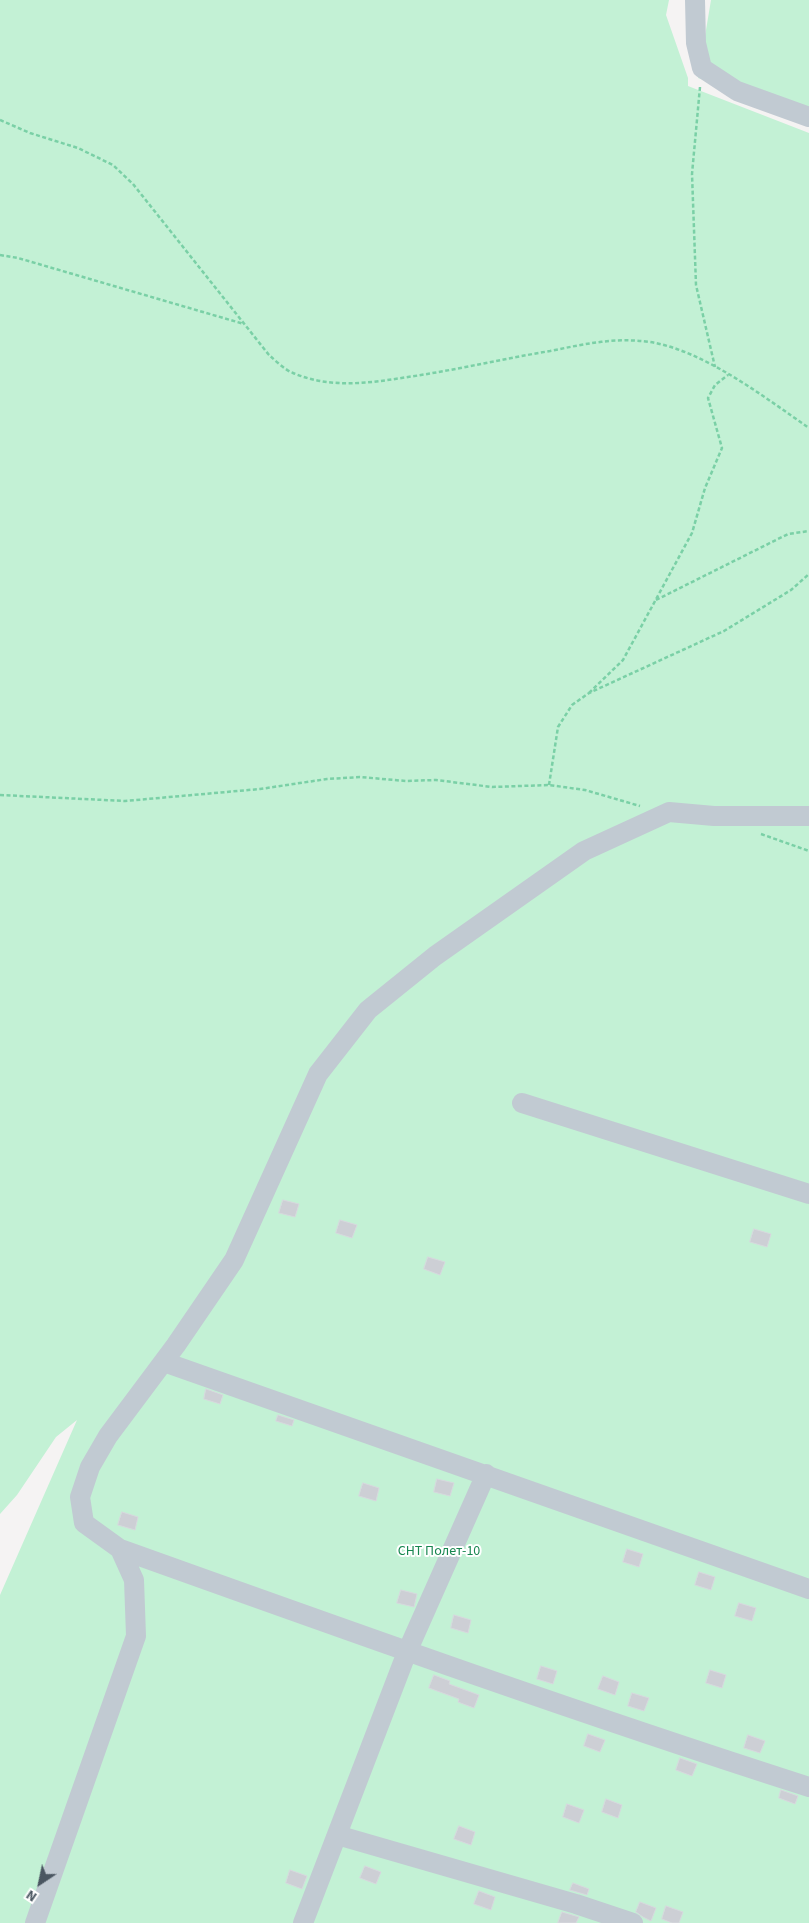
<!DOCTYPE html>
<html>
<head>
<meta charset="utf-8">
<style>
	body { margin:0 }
	#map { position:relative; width:809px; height:1923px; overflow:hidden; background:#f5f3f3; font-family:"Source Sans 3",sans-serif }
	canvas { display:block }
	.north { position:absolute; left:15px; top:1858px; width:50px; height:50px; -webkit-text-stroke:4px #fff; paint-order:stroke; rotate:214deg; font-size:14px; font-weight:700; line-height:20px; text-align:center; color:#4a5661 }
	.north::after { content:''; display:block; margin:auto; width:18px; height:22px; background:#4a5661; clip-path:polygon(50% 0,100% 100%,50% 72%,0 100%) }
</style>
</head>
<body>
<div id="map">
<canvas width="809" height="1923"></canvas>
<div class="north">N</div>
</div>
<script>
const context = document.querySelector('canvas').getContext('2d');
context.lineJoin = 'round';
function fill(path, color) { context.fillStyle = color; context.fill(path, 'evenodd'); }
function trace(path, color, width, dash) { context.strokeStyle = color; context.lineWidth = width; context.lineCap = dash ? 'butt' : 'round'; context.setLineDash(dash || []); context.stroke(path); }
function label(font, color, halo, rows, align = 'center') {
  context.font = font + ' "Source Sans 3",sans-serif'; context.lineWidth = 4; context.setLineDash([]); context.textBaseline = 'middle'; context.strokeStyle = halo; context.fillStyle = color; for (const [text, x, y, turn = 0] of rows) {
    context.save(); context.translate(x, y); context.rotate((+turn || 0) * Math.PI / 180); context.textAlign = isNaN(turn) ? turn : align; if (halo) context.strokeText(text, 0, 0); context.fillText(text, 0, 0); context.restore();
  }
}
const green = new Path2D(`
	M0,0H669L666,15L688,78V86L809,133V1923H0V1595L77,1420L56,1437L17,1495L0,1514Z
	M711,0H809V113L698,78Z`);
const building = new Path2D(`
	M283,1200L299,1204L295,1217L279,1213Z
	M340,1220L357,1225L352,1238L336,1233Z
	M754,1229L771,1234L767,1247L750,1242Z
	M428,1257L445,1262L440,1275L424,1269Z
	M206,1389L223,1395L220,1404L204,1399Z
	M278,1415L294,1420L292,1426L276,1421Z
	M437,1479L454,1483L450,1496L434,1492Z
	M363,1483L379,1488L376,1501L359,1496Z
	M122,1512L138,1517L135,1530L118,1525Z
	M627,1549L643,1554L639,1567L623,1562Z
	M699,1572L715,1577L711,1590L695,1585Z
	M401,1590L417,1594L414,1607L397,1603Z
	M739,1603L756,1608L752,1621L735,1616Z
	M454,1615L471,1620L468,1633L451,1628Z
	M541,1666L557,1671L553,1684L537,1679Z
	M710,1670L726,1675L722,1688L706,1683Z
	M434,1675L450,1681L449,1684L479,1695L474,1708L458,1702L459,1699L429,1688Z
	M603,1676L619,1682L615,1695L598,1689Z
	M632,1693L649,1698L644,1711L628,1706Z
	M588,1734L605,1740L600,1752L584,1746Z
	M748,1735L765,1741L760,1753L744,1748Z
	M680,1758L697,1764L692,1776L676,1770Z
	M781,1790L798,1796L795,1804L779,1798Z
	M606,1799L622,1805L618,1818L602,1812Z
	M567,1804L584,1810L579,1823L563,1817Z
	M459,1826L475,1832L471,1845L454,1839Z
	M365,1866L381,1872L376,1884L360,1878Z
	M290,1870L307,1876L302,1889L286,1883Z
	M573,1883L589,1889L587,1895L570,1890Z
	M479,1891L495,1897L491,1910L474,1904Z
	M640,1902L656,1908L651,1921L643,1917L636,1912Z
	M666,1906L683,1912L679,1923H672L662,1919Z
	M562,1912L579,1917L576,1923H558Z`);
const path = new Path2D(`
	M700,87L692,174L696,285L715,367
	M0,120L30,133L78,148L113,165L133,184L269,355C276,361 285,370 293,373C331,389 369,383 408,377C456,370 502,359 550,351C585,344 614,337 650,342C705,351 764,397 809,428
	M0,255L18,258L244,324
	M656,600L788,534L809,531
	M589,693L623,660L692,533L705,488L722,448L708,398L715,385L728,375
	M549,785L558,727L572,705L589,693L724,631L791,590L809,574
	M0,795L125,801L260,789L327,779L360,777L406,781L436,780L492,787L549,785L585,790L640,806
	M761,834L809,851`);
const minor = new Path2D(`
	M695,0L696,43L702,68L737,91L809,117
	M809,816H714L669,812L584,851L435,956L368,1010L318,1074L234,1260L176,1345L108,1436L90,1467L80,1497L84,1523L120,1549C349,1631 578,1713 809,1787
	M522,1103L809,1194
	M164,1362L809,1589
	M337,1835L576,1904L633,1923
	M35,1923L136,1636L134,1580L120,1549
	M303,1923L407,1652L486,1474`);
const parkNames = [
	["СНТ Полет-10",439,1552]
];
fill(green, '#c3f1d5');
fill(building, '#cdcfd5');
trace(building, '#d7d9de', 1);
trace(path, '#7ad0a6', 2.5, [4, 2.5]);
trace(minor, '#c1cad2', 20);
label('14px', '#17864f', '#fff', parkNames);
</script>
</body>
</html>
